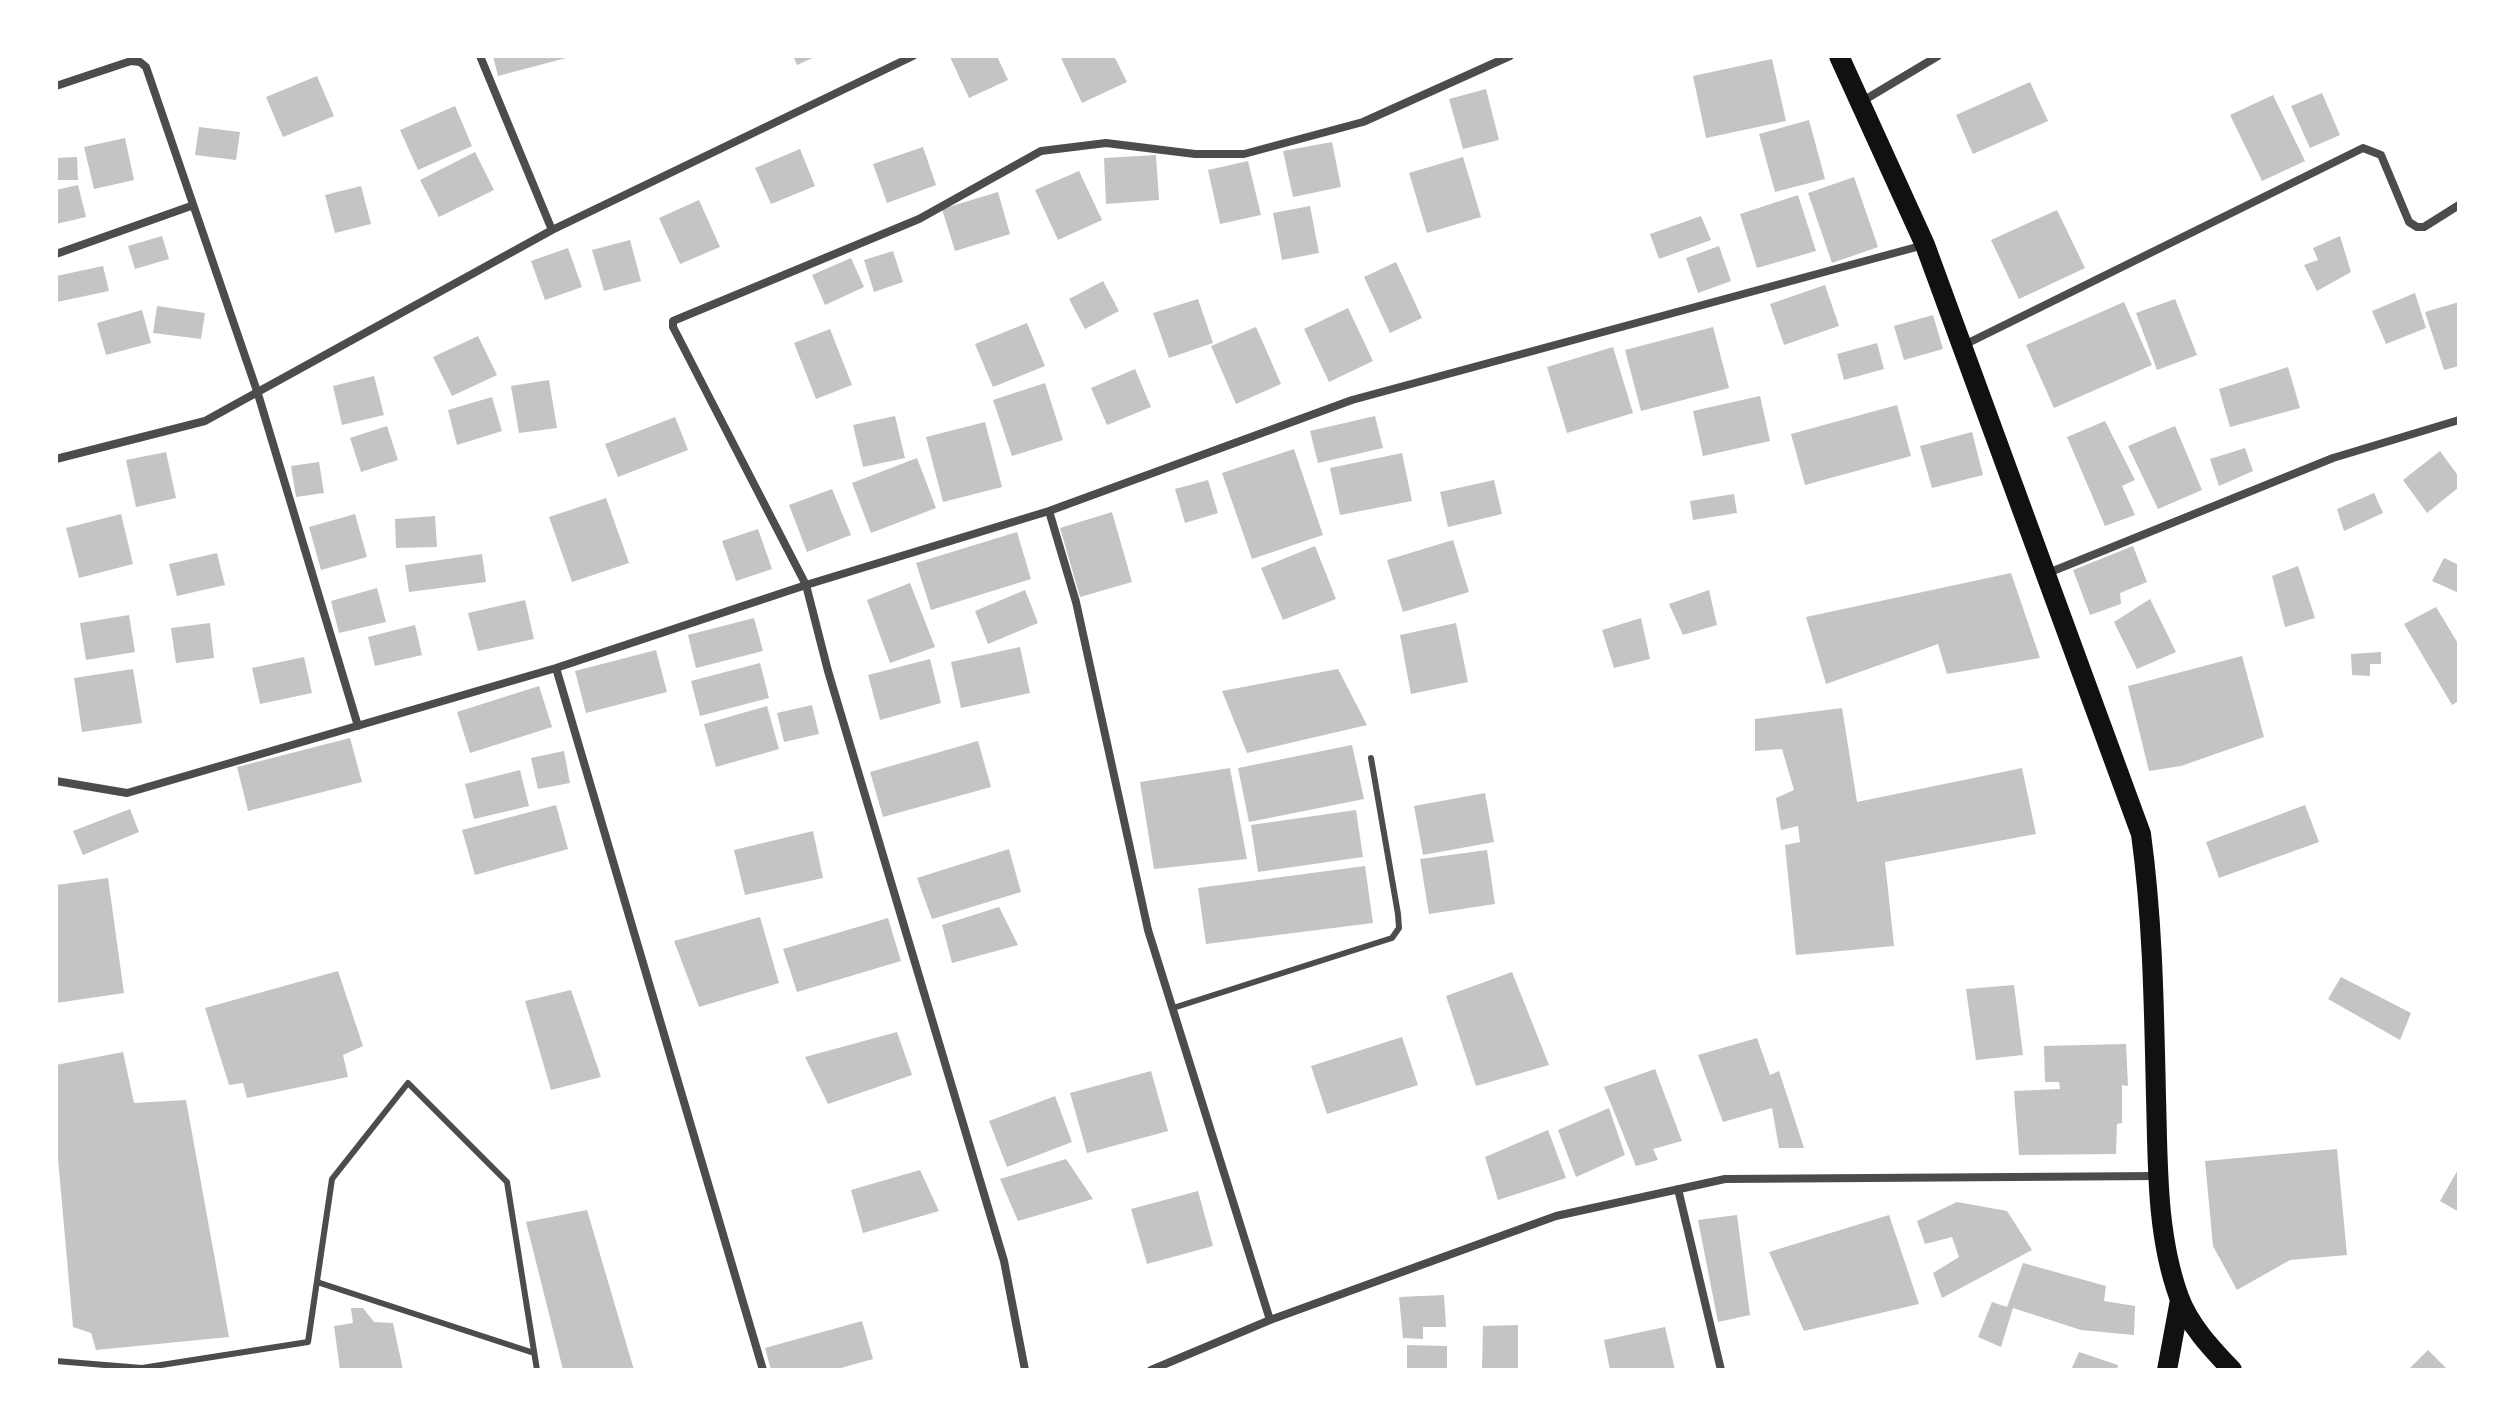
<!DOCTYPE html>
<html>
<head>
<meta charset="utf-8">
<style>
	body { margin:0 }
	#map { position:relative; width:2515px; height:1426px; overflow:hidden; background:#fff; font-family:Barlow,sans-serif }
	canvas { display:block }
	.frame { position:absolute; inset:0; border:58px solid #fff; pointer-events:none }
</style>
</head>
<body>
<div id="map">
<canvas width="2515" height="1426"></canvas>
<div class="frame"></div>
</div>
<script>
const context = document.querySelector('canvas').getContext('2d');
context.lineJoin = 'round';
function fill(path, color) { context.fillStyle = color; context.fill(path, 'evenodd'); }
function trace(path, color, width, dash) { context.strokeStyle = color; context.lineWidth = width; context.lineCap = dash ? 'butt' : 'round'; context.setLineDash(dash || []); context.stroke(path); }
const building = new Path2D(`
	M493,56H570V57L498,76Z
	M793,56H817L797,65Z
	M997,56L1008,80L969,98L950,57Z
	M1065,56H1114L1127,82L1082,103L1061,58Z
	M1772,59L1786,121L1706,138L1693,76Z
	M317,76L334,116L283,137L266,97Z
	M2030,82L2048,121L1973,154L1956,115Z
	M1486,89L1499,140L1463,149L1449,99Z
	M2322,93L2340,135L2310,148L2291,106Z
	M2273,95L2305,161L2262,181L2230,115Z
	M455,106L472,146L418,170L400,130Z
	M1809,120L1825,179L1775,192L1759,134Z
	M199,127L240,132L236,160L195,155Z
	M125,138L134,180L94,189L84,147Z
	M1332,142L1341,187L1293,197L1283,151Z
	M923,147L936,185L887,203L873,164Z
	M800,149L815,186L771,204L755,168Z
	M475,152L494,190L439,217L420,180Z
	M1156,155L1159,200L1106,204L1104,158Z
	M77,157L78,180H56V158Z
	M1463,157L1481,217L1427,233L1409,173Z
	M1248,161L1261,215L1220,224L1208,170Z
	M1079,171L1102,220L1058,240L1035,190Z
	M1854,177L1878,247L1832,263L1808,193Z
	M78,185L86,217L56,224V190Z
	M361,186L371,224L335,233L325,195Z
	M998,192L1010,234L955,251L942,209Z
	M1798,195L1816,251L1757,268L1740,214Z
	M699,200L720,247L680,264L659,218Z
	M1310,206L1319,253L1282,260L1273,213Z
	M2057,210L2085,268L2019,299L1991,240Z
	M1701,216L1711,240L1659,259L1650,234Z
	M162,236L169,259L135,269L128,246Z
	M2340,236L2351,272L2317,291L2304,265L2318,260L2313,248Z
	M630,240L641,281L604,291L592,250Z
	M1719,246L1731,281L1698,293L1686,258Z
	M568,248L582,287L545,300L531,261Z
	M893,251L903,282L874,292L864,260Z
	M851,258L864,287L825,305L812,275Z
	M1396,262L1422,318L1390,333L1364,277Z
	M103,266L109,291L57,302L56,276Z
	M1103,281L1119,311L1085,329L1069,299Z
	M1825,285L1839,326L1784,345L1770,304Z
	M2415,293L2426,328L2386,344L2372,311Z
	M1198,299L1213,343L1169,358L1153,313Z
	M2175,299L2197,355L2157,370L2136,313Z
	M2124,302L2152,365L2054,408L2026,345Z
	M2459,302V366L2444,370L2425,312Z
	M157,306L205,313L201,339L153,333Z
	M1348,308L1373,361L1329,382L1304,329Z
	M142,310L151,343L106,355L97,323Z
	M1933,315L1943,349L1904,360L1894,326Z
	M1027,323L1045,366L993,387L975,344Z
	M1256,327L1281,384L1236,404L1211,346Z
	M1713,327L1729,388L1641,411L1625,350Z
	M830,329L852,385L816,399L794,343Z
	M478,336L497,375L452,396L433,357Z
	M1877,343L1884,369L1844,380L1837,354Z
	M1613,347L1633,413L1567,433L1547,367Z
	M2288,367L2300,408L2230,427L2219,389Z
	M1135,369L1151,407L1107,425L1091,388Z
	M374,376L384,415L342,425L333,386Z
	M549,380L557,428L519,433L511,386Z
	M1045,383L1063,440L1012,456L993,400Z
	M1760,396L1770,441L1703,456L1693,411Z
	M492,397L502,431L457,445L448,410Z
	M1897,405L1911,456L1805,485L1791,434Z
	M895,416L905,458L863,467L853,425Z
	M1375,416L1383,448L1318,463L1310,431Z
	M675,417L688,450L618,477L605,444Z
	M2105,421L2135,480L2122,486L2135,515L2105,526L2067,437Z
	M985,422L1002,487L943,502L926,437Z
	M387,426L398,460L361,472L350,438Z
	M2175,426L2202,490L2158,509L2128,446Z
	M1972,432L1983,475L1932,488L1920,446Z
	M2245,448L2253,471L2219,486L2210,459Z
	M1294,449L1323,535L1252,559L1222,473Z
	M2440,451L2459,477V487L2427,513L2403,480Z
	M166,452L176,498L136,507L126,460Z
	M1402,453L1412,501L1340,515L1330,468Z
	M917,458L936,508L871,533L852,483Z
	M319,462L324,493L296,497L291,466Z
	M1208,480L1218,513L1185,523L1175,489Z
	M1494,480L1502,514L1448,527L1440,492Z
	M832,489L851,535L807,552L789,505Z
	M2374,493L2383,513L2344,531L2337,509Z
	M1734,494L1737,513L1693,520L1690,501Z
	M606,498L629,563L572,582L549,517Z
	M1112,512L1132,582L1080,597L1060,528Z
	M121,514L133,564L79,578L66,528Z
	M355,514L367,557L321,570L309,527Z
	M435,516L437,547L396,548L395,519Z
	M758,529L772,569L736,581L722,541Z
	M1017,532L1031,579L931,610L916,563Z
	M1453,540L1469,592L1403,612L1387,560Z
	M1315,546L1336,599L1283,620L1261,568Z
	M2133,546L2147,582L2120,593L2121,604L2090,615L2073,570Z
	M217,553L225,585L177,596L169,564Z
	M482,554L486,582L409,592L405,565Z
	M2444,558L2459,565V593L2432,581Z
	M2298,566L2315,618L2285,627L2272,576Z
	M2011,573L2040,658L1947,674L1938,644L1826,684L1806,617Z
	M910,583L935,647L890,663L867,600Z
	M377,588L386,622L339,633L331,601Z
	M1025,590L1038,623L988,644L975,611Z
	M1709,590L1717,625L1683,635L1669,604Z
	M2150,599L2176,652L2137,669L2114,622Z
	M525,600L534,639L478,651L468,613Z
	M2436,607L2459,645V701L2452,705L2404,624Z
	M129,615L135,652L86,660L80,623Z
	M754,618L763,651L696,668L688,635Z
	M1641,618L1650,659L1614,668L1602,630Z
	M210,623L214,658L176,663L171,628Z
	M1456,623L1468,682L1411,694L1400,635Z
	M415,625L422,655L375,666L368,637Z
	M1020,647L1030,693L961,708L951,662Z
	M656,650L667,692L586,713L575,671Z
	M2381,652V664H2370V676L2352,675L2351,654Z
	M2242,656L2264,737L2181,766L2149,771L2128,686Z
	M304,657L312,693L260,704L252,668Z
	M930,659L941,703L880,720L868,675Z
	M760,663L769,698L700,716L691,681Z
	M133,669L142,723L82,732L74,678Z
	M1338,669L1367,725L1247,753L1222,691Z
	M539,686L552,727L470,753L457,712Z
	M812,705L819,734L784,742L777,713Z
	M767,706L779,749L716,767L704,724Z
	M1842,708L1857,802L2022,768L2036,834L1885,862L1894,946L1796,955L1785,845L1800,842L1798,826L1781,830L1776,798L1794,790L1782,749L1755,751V719Z
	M350,738L362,782L248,811L237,767Z
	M978,741L991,787L883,817L870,772Z
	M1352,745L1364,799L1249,822L1238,768Z
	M564,751L570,783L538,789L531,758Z
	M1230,768L1247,859L1154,869L1140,782Z
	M520,770L529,806L474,819L465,784Z
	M1485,793L1494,842L1423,855L1414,806Z
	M556,805L568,849L475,875L462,830Z
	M2305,805L2319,842L2219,878L2206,842Z
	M130,809L139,832L83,855L73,831Z
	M1356,810L1363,857L1258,872L1251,825Z
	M813,831L823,878L745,895L734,850Z
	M1009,849L1021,892L932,919L917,878Z
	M1487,850L1495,904L1429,914L1420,859Z
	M1365,866L1373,923L1206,944L1198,888Z
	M108,878L124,993L56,1003V885Z
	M999,907L1018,945L952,963L942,925Z
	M760,917L779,983L699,1007L674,941Z
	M888,918L901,961L797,992L783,949Z
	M338,971L363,1046L343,1055L348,1077L247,1098L243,1083L229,1085L205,1008Z
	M1512,972L1549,1065L1476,1086L1446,996Z
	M2341,977L2411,1013L2400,1040L2328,999Z
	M2014,985L2023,1055L1976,1060L1966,989Z
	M571,990L601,1077L551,1090L525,1001Z
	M897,1032L912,1075L828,1104L805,1057Z
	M1402,1037L1418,1085L1327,1114L1311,1066Z
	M1757,1038L1770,1075L1779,1071L1804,1148H1779L1772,1108L1723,1122L1698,1055Z
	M2126,1044L2128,1086L2122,1085V1123L2117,1124L2116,1154L2019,1155L2014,1091L2060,1089L2059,1082H2045L2044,1046Z
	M123,1052L134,1103L186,1100L229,1337L96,1350L91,1333L73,1327L56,1136V1065Z
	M1655,1069L1682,1141L1653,1149L1658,1160L1636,1166L1604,1087Z
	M1151,1071L1168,1131L1087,1153L1070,1093Z
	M1055,1096L1072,1142L1007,1167L989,1121Z
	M1609,1108L1625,1155L1576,1177L1558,1130Z
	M1548,1130L1566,1178L1498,1200L1485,1157Z
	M2337,1149L2347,1255L2290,1260L2237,1290L2213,1246L2205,1161Z
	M1066,1159L1093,1199L1018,1221L1000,1179Z
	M2459,1168V1212L2440,1201Z
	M920,1170L939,1211L863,1233L851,1190Z
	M1198,1191L1213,1246L1147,1264L1131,1209Z
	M1957,1202L2007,1211L2032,1250L1942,1298L1933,1273L1959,1257L1952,1237L1925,1244L1917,1221Z
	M587,1210L634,1370H563L526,1222Z
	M1737,1215L1750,1315L1718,1322L1698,1220Z
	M1889,1215L1919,1304L1804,1331L1769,1252Z
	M2023,1263L2106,1286L2104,1301L2135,1306L2134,1335L2081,1330L2013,1308L2001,1347L1978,1337L1992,1302L2007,1307Z
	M1444,1295L1446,1327H1423V1339L1403,1338L1399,1297Z
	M351,1308H363L374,1322L393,1323L403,1370H340L334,1326L353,1323Z
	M862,1321L873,1359L834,1370H771L765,1348Z
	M1518,1325V1370H1482L1483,1326Z
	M1665,1327L1675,1370H1610L1604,1340Z
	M1407,1345L1447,1346V1370H1407Z
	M2428,1350L2448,1370H2408Z
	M2079,1352L2118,1365L2117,1370H2071Z`);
const service = new Path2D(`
	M1173,1008L1392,938L1399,928L1398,914L1371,758
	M317,1282L534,1353
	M56,1361L142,1368L308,1342L332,1179L408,1083L507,1182L537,1370`);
const minor = new Path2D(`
	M480,56L552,230
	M56,86L131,61L140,62L146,67L258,394L358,726
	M1861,102L1938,56
	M56,254L191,206
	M1964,345L2363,148L2381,155L2409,222L2417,227H2424L2459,205
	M56,459L205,421L552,230L913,56
	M1049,511L1076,602L1148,930L1270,1320
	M2048,573L2333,458L2459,420
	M556,668L763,1370
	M56,781L127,793L556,668L806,585L1049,511L1352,400L1924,245
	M1678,1189L1721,1370
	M1025,1370L1004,1261L828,671L806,585L673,327V321L919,219L1041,151L1106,143L1195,154H1244L1363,122L1510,56
	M1151,1370L1270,1320L1556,1216L1725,1179L2158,1176`);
const primary = new Path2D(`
	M1839,56L1925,245L2141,834C2153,922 2154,1009 2156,1097C2158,1163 2156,1234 2179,1297C2189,1325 2212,1349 2232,1370
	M2167,1370L2180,1300`);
fill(building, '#c4c4c4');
trace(service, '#4c4c4c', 6);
trace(minor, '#4c4c4c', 8);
trace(primary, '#111', 20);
</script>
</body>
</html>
